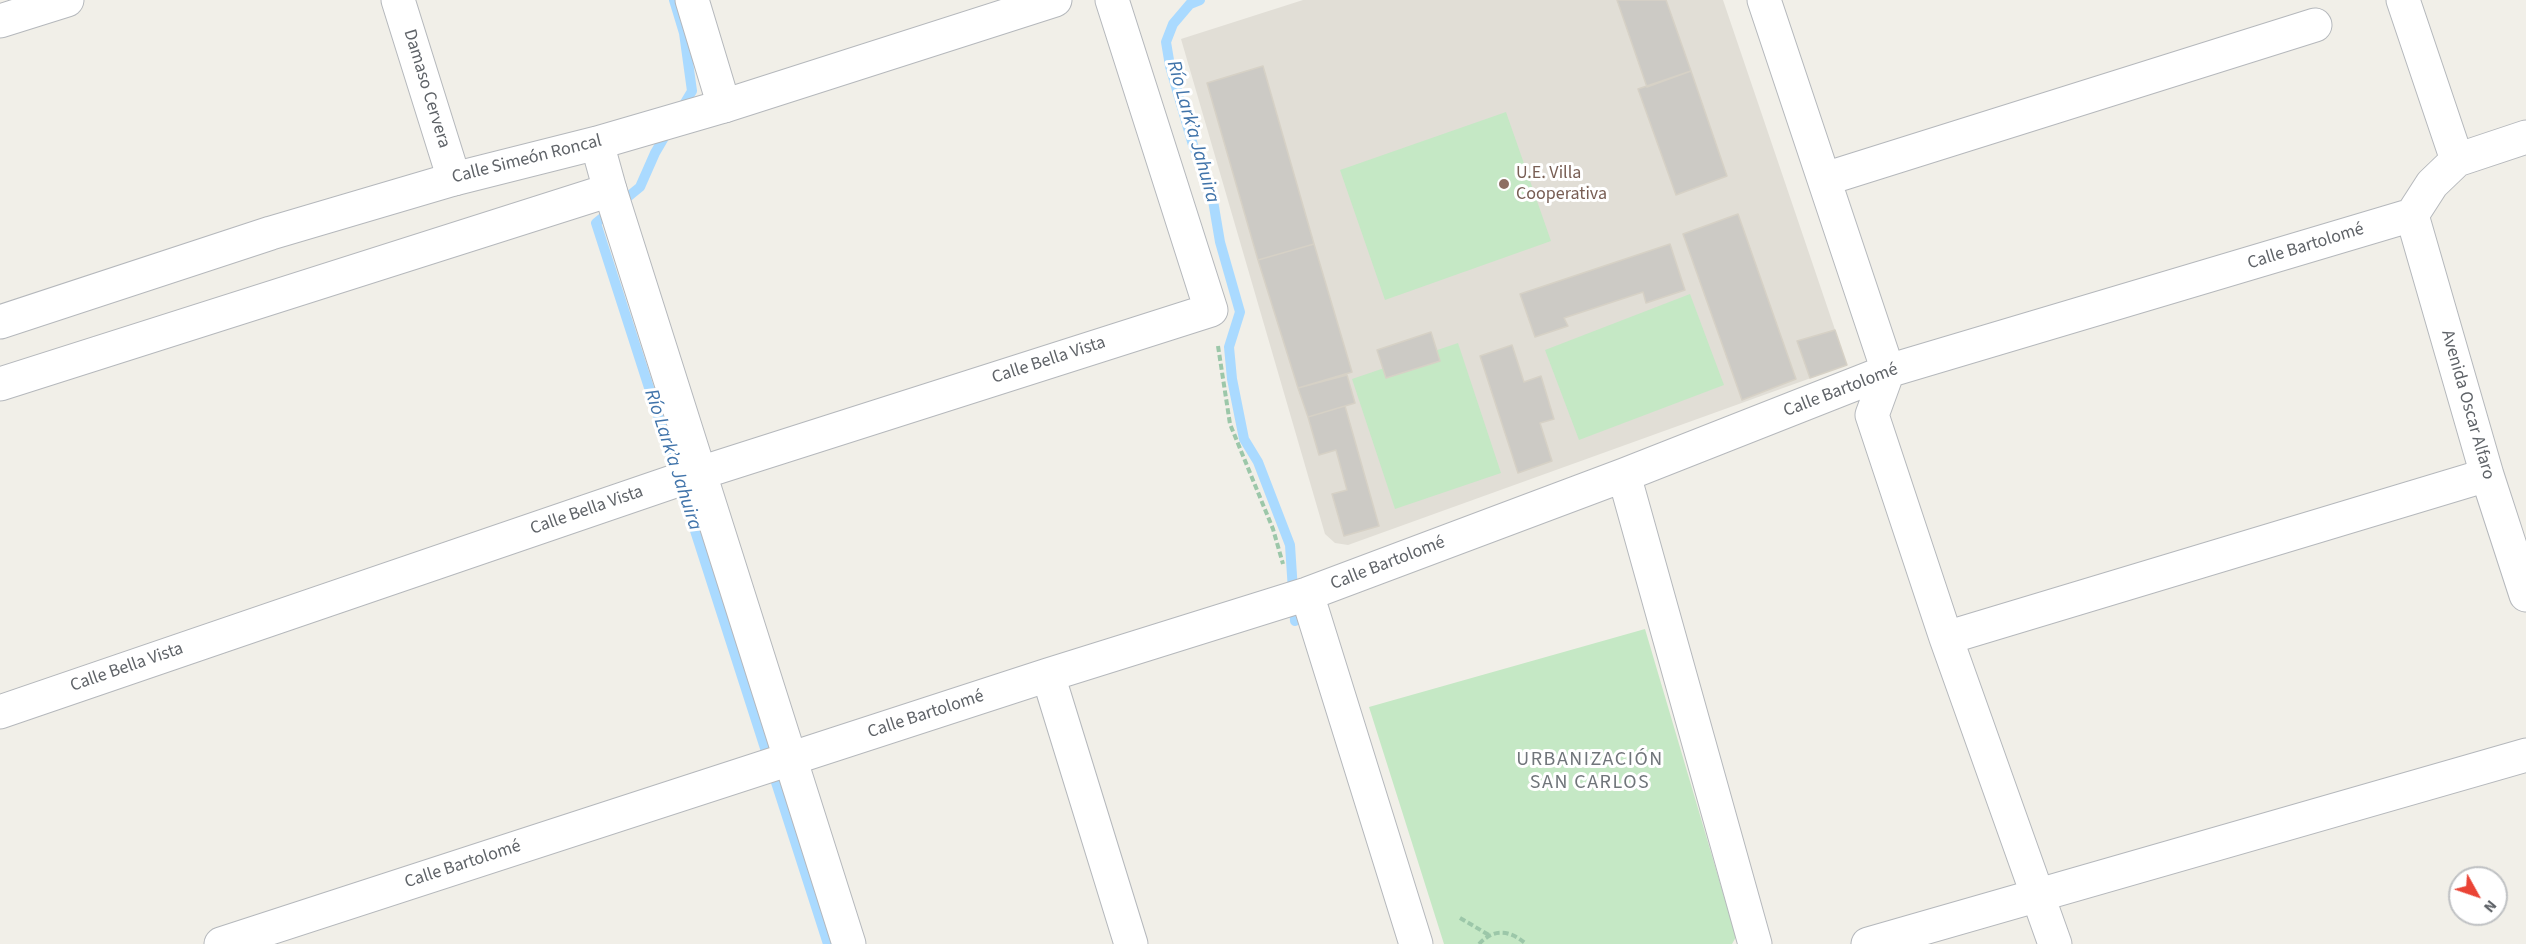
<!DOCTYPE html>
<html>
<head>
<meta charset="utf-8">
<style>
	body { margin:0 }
	#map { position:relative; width:2526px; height:944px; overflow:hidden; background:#f1efe8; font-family:"Source Sans 3",sans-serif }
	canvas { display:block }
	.north { position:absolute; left:2448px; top:866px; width:60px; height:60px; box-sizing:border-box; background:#fff; border:2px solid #bfc1c3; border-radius:50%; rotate:130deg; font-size:16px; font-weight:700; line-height:24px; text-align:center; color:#5f6368 }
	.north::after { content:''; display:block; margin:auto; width:21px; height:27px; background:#ea4335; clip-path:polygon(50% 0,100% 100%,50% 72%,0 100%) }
</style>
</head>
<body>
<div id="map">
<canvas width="2526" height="944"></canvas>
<div class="north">N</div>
</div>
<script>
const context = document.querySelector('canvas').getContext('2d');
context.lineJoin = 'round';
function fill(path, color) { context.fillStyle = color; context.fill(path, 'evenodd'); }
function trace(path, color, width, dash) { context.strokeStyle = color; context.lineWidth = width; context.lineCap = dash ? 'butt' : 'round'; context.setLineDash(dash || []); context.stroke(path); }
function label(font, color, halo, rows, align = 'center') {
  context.font = font + ' "Source Sans 3",sans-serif'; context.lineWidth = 6; context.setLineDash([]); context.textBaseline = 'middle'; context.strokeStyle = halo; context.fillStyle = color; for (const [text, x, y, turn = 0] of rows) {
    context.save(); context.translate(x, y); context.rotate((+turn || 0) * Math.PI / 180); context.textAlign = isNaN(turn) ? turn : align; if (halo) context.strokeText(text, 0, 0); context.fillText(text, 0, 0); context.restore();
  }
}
const education = new Path2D(`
	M1303,0H1723L1847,365L1348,545L1335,543L1325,534L1181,39Z`);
const green = new Path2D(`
	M1506,112L1551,241L1385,300L1340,170Z
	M1690,294L1724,385L1579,440L1545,350Z
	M1458,343L1501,473L1395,509L1352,379Z
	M1645,629L1736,937L1732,944H1444L1369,707Z`);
const stream = new Path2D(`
	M674,0L684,33L692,91L680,111
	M1200,0L1190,4L1173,24L1166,42L1170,66L1193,145L1210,183L1220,242L1240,312L1229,347L1232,379L1244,439L1258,462L1290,545L1295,621
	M669,129L655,153L640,187L596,223L828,944`);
const building = new Path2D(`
	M1617,0H1666L1691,71L1647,87Z
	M1263,66L1314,244L1258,260L1207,83Z
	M1691,71L1727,176L1676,195L1638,89Z
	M1738,214L1796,379L1742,400L1683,234Z
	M1314,244L1352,372L1298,388L1258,260Z
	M1670,244L1685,290L1646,303L1643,292L1564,318L1568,326L1535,337L1520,294Z
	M1835,330L1847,365L1810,378L1797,341Z
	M1431,332L1440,361L1386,378L1377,350Z
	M1512,345L1524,382L1541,376L1554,419L1540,423L1552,461L1518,473L1480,356Z
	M1347,375L1355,403L1308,417L1298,388Z
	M1345,406L1379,526L1344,536L1332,494L1347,490L1336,450L1319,455L1308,417Z`);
const path = new Path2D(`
	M1218,346L1230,424L1273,529L1283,564
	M1460,918L1489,935
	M1479,944C1494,928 1510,930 1526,944`);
const minor = new Path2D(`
	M398,0L454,179
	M692,0L724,106
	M1764,0L1888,371L1872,415L1946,638L2055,944
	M2403,0L2457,160
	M0,21L67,0
	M1825,179L2315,25
	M610,190L849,944
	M2412,215L2487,475L2526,595
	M1624,475L1755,944
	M1307,594L1416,944
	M1946,638L2487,475
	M1048,675L1131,944
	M0,712L678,480L1211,310L1112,0
	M221,944L1048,675L1307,594L1624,475L1888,371L2412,215L2432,184L2457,160L2526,137
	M1868,944L2526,755`);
const tertiary = new Path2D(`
	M0,322L271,233L454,179L597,143L724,106L1055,0
	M0,384L610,190L597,143`);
const markers = [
	[1504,184,6,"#8d6e63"]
];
const streetNames = [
	["Damaso Cervera",426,89,73],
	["Calle Simeón Roncal",527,160,-14],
	["Calle Bartolomé",2306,247,-17],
	["Calle Bella Vista",1049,361,-18],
	["Calle Bartolomé",1841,391,-21],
	["Avenida Oscar Alfaro",2467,405,74],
	["Calle Bella Vista",587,511,-19],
	["Calle Bartolomé",1388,564,-21],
	["Calle Bella Vista",127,668,-19],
	["Calle Bartolomé",926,715,-18],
	["Calle Bartolomé",463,865,-18]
];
const educationNames = [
	["U.E. Villa",1516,174],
	["Cooperativa",1516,195]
];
const waterNames = [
	["Río Lark’a Jahuira",1192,132,74],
	["Río Lark’a Jahuira",672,460,72]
];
const neighbourhoodNames = [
	["URBANIZACIÓN",1590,761],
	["SAN CARLOS",1590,784]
];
fill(education, '#e1ded6');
fill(green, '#c5e8c5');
trace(stream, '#aadaff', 10);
fill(building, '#cccac5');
trace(building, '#d6d1c6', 1.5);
trace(minor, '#b5b8bc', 35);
trace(tertiary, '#b5b8bc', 35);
trace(path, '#9cc7a9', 4, [6, 3]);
trace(minor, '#fff', 33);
trace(tertiary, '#fff', 33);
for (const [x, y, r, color] of markers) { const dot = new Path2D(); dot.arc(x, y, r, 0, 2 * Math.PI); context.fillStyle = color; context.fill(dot); trace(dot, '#fff', 2); }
label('18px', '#5f6368', '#fff', streetNames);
label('18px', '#785e54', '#fff', educationNames, 'left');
label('italic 20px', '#4174aa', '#fff', waterNames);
context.letterSpacing = '1.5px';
label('20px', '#70757a', '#fff', neighbourhoodNames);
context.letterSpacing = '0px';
</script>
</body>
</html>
